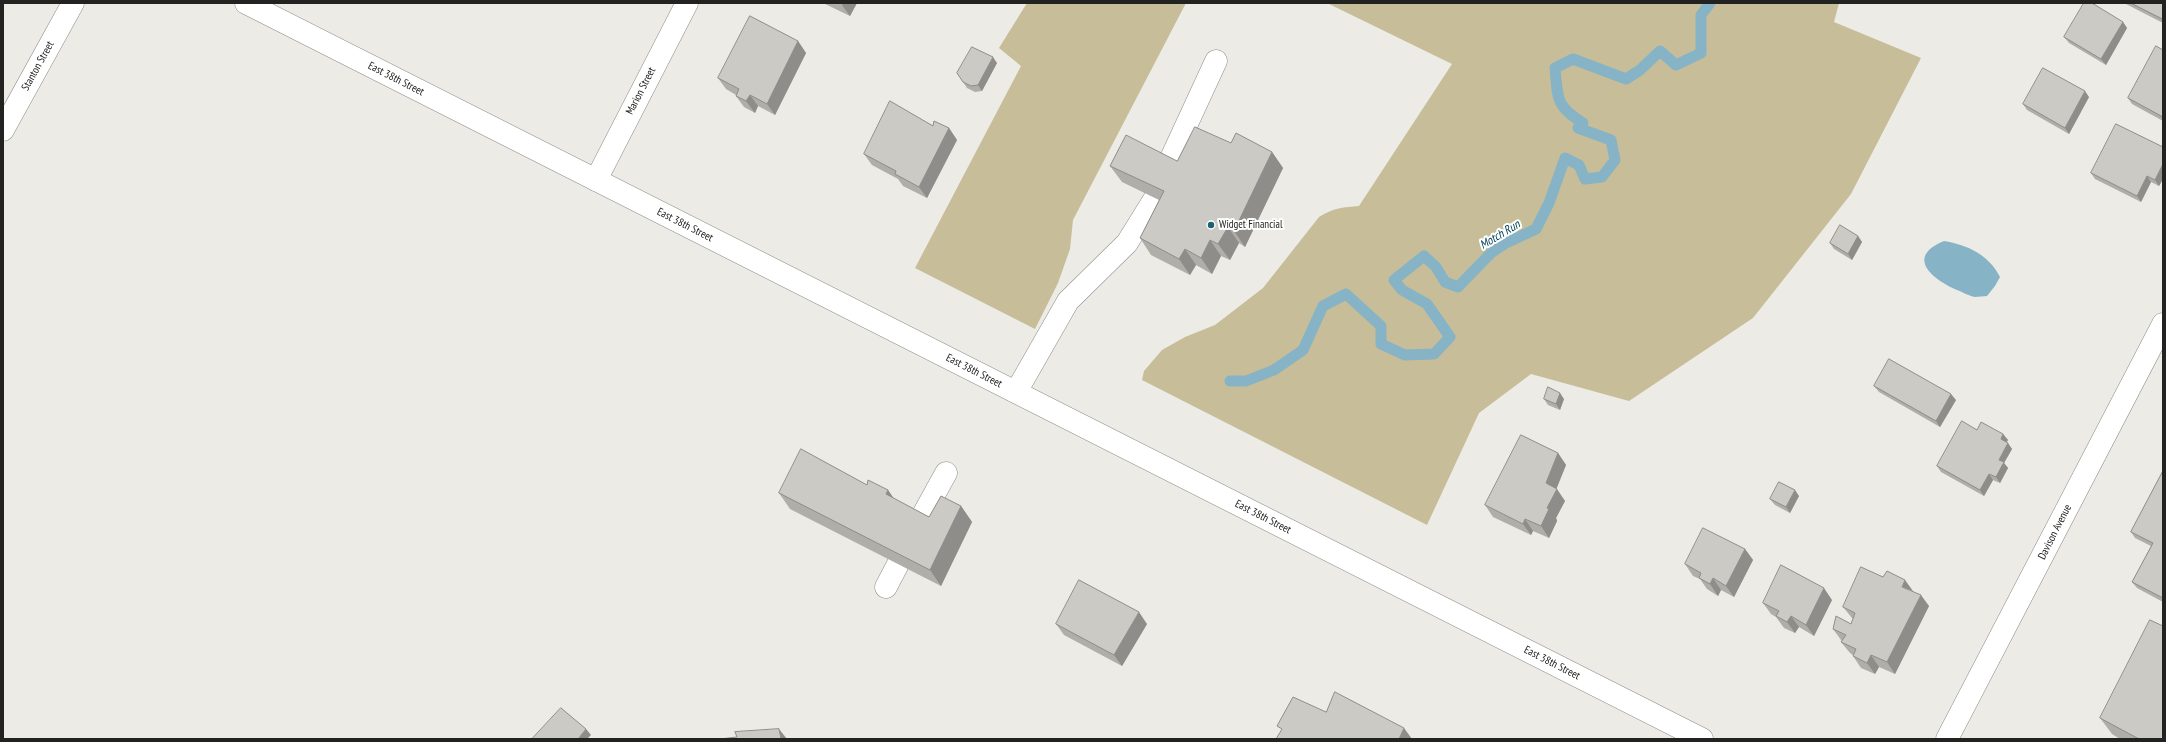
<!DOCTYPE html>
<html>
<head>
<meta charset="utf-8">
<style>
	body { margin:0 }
	#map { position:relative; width:2166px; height:742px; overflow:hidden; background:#ecebe6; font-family:"PT Sans Narrow",sans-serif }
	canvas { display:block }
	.frame { position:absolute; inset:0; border:4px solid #222220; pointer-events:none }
</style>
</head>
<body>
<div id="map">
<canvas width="2166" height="742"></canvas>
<div class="frame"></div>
</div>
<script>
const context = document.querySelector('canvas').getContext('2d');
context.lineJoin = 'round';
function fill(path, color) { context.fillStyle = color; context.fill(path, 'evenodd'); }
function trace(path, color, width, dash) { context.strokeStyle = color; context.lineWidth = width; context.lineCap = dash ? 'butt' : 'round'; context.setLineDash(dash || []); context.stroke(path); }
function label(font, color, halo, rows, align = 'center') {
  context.font = font + ' "PT Sans Narrow",sans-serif'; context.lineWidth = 4; context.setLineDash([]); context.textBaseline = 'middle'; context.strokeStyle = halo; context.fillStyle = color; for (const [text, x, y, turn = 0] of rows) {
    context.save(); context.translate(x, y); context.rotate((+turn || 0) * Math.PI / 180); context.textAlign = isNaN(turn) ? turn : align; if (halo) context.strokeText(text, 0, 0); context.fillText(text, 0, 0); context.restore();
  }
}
const green = new Path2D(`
	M1027,3H1186L1073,220L1070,249L1058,283L1035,329L915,268L1021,66L999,48Z
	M1327,3H1839L1834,22L1921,58L1851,194L1753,318L1629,401L1531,374L1479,413L1427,525L1142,380L1144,371L1162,350L1185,337L1215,325L1263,288L1319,217C1333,208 1344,207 1359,206L1452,64Z`);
const water = new Path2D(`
	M1944,241C1968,245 1989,255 2000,277L1995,286L1987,296C1983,296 1979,297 1975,297C1969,296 1962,292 1957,290C1932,279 1905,257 1944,241Z`);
const stream = new Path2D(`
	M1230,381H1246L1274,370L1303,350L1323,306L1346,294L1381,326V344L1405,355L1434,354L1450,337L1427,304L1402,290L1394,280L1424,256L1436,267L1445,282L1458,287L1491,253L1506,243L1536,229L1549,203L1565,158L1579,165L1585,179L1602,177L1615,160L1611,140L1578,128L1583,123C1555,106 1558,98 1555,68L1573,59L1626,79L1640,70L1660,51L1676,65L1701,53V15L1710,3`);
const minor = new Path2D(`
	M3,130L73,3
	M1167,167L1216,61
	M596,180L687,3
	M1016,392L1068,301L1127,243L1155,198
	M919,522L946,473
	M886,587L898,564
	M1947,739L2163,324`);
const major = new Path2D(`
	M246,3L1702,739`);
const wall = new Path2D(`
	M823,3H857L850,16Z
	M2124,3H2163V23Z
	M2123,22L2127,28L2106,65L2069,43L2064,37Z
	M798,41L806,53L775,115L758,106L755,113L744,107L736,96V95L726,89L718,78Z
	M2163,50V121L2132,104L2128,98Z
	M997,63L982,91L975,92L967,88L957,73Z
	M2089,97L2069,134L2027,110L2023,104Z
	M933,126L949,128L957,140L927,198L903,186L898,179L872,165L864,154Z
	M1231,143L1272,152L1283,168L1245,247L1239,243L1230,260L1221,256L1212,274L1196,265L1190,275L1151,255L1140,238L1159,200L1122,182L1110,166L1177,161Z
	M2163,147V179L2159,186L2151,182L2141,202L2095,179L2091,173Z
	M1858,236L1862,242L1852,260L1834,249L1830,243Z
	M1874,386L1956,400L1940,427L1879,392Z
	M1544,399H1564L1560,410L1548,405Z
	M1977,430L2003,434L2008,440L2006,442L2012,449L2004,463L2008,468L2000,483L1993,480L1984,496L1941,472L1937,466Z
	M1558,453L1566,465L1556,489L1565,501L1556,518L1557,521L1549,538L1533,531L1531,535L1493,517L1485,505Z
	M2163,471V602L2137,588L2132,582L2151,546L2135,538L2131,532Z
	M867,485L888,490L894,499L929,517L961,506L972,522L941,586L790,509L779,493Z
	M1799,496L1790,513L1775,505L1770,499Z
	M1745,549L1753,560L1734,597L1721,590L1718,596L1707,589L1700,579L1693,576L1685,564Z
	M1913,591L1929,606L1895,674L1879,667L1875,674L1861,668L1853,656V655L1850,653L1841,642L1842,641L1841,640L1833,629L1851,624L1853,619L1852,618L1843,607Z
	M1832,600L1814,636L1799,627L1795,633L1784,628L1776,617L1771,614L1763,603Z
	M1056,624H1147L1122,666L1064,635Z
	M2100,718L2163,739H2120L2112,734Z`);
const shadedWall = new Path2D(`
	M843,3H857L850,16L842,5Z
	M2123,22L2127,28L2106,65L2101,59Z
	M798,41L806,53L775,115L767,104Z
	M993,57L997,63L982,91L978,85Z
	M2085,91L2089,97L2069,134L2065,128Z
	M750,95L758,106L755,113L746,101Z
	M949,128L957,140L927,198L919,187Z
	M1272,152L1283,168L1245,247L1234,231Z
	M2163,164V179L2159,186L2155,180Z
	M2147,176L2151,182L2141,202L2137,196Z
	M1228,227L1239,243L1230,260L1218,244Z
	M1858,236L1862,242L1852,260L1848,254Z
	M1210,240L1221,256L1212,274L1201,258Z
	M1185,249L1196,265L1190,275L1179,259Z
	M1560,393L1564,399L1560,410L1556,404Z
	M1951,394L1956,400L1940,427L1936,421Z
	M2003,434L2008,440L2005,445L2001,439Z
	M2008,443L2012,449L2004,463L2008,468L2000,483L1996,477L1999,460Z
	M1558,453L1566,465L1554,495L1546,483Z
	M1989,474L1993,480L1984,496L1980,490Z
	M1557,489L1565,501L1556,518L1557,521L1549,538L1541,526L1547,508Z
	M888,490L899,506L886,494Z
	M1795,490L1799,496L1790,513L1786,507Z
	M961,506L972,522L941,586L930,570Z
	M1525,519L1533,531L1531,535L1523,524Z
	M1745,549L1753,560L1734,597L1726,586Z
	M1713,578L1721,590L1718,596L1710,584Z
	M1905,580L1913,591L1902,587Z
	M1824,588L1832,600L1814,636L1806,625Z
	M1921,595L1929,606L1895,674L1887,662Z
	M1139,612L1147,624L1122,666L1114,655Z
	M1791,616L1799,627L1795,633L1787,622Z
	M1871,655L1879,667L1875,674L1867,663Z
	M1404,728L1412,739H1399Z
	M586,729L591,735L587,739H578Z
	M779,729L787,739H781Z`);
const building = new Path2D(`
	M2084,3H2092L2123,22L2101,59L2064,37Z
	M2131,3H2163V19Z
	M750,16L798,41L767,104L750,95L746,101L736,96L739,89L718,78Z
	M2156,46L2163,50V117L2128,98Z
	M972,47L993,57L978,85L971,86L963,82L957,73Z
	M2043,68L2085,91L2065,128L2023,104Z
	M890,101L933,126L934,121L949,128L919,187L895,174L896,171L864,154Z
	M2116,124L2163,147V164L2155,180L2147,176L2137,196L2091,173Z
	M1195,127L1231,143L1236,133L1272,152L1234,231L1228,227L1218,244L1210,240L1201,258L1185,249L1179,259L1140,238L1164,191L1110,166L1126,135L1177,161Z
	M1840,225L1858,236L1848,254L1830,243Z
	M1889,359L1951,394L1936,421L1874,386Z
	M1548,387L1560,393L1556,404L1544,399Z
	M1962,421L1977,430L1981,422L2003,434L2001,439L2008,443L1999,460L2004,462L1996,477L1989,474L1980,490L1937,466Z
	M1521,435L1558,453L1546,483L1557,489L1547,508L1549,509L1541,526L1525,519L1523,524L1485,505Z
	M801,449L867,485L868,480L888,490L886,494L929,517L941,496L961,506L930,570L779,493Z
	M2163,471V598L2132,582L2153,543L2131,532Z
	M1779,482L1795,490L1786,507L1770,499Z
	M1703,528L1745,549L1726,586L1713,578L1710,584L1699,578L1701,573L1685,564Z
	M1781,565L1824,588L1806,625L1791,616L1787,622L1776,616L1779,611L1763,603Z
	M1861,567L1883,577L1887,571L1905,580L1902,587L1921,595L1887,662L1871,655L1867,663L1853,656L1856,649L1841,642L1846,635L1833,629L1836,616L1851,624L1855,613L1843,607Z
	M1079,580L1139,612L1114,655L1056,624Z
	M2150,620L2163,626V739H2139L2100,718Z
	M1335,692L1404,728L1399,739H1276L1282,729L1277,726L1293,697L1326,712Z
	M561,708L586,729L578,739H535L533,738Z
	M779,729L781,739H720L737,737L735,732Z`);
const markers = [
	[1211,225,4,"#1f6075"]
];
const streetNames = [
	["Stanton Street",38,66,-61],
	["East 38th Street",396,79,27],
	["Marion Street",641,91,-63],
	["East 38th Street",685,225,27],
	["East 38th Street",974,371,27],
	["East 38th Street",1263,517,27],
	["Davison Avenue",2055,532,-63],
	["East 38th Street",1552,663,27]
];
const poiNames = [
	["Widget Financial",1219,225]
];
const waterNames = [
	["Motch Run",1500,235,-31]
];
fill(green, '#c7bd98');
fill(water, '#86b4c6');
trace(stream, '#86b4c6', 11);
trace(minor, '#8d8c88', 23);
trace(major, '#8d8c88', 23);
trace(minor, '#fff', 22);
trace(major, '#fff', 22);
fill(wall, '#afaea9');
fill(shadedWall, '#8e8d8a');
fill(building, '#cbcac5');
trace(building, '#8e8d8a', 1);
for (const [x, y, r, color] of markers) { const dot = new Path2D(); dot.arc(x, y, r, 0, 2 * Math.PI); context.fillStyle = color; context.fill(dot); trace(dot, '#fff', 1.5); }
label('11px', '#222220', '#fff', streetNames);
label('11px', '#222220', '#fff', poiNames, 'left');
label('italic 12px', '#004356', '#fff', waterNames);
</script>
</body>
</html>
